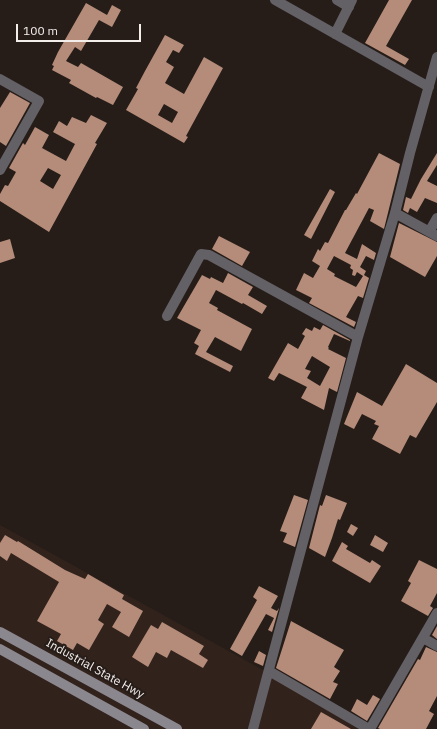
<!DOCTYPE html>
<html>
<head>
<meta charset="utf-8">
<style>
	body { margin:0 }
	#map { position:relative; width:437px; height:729px; overflow:hidden; background:#261d19; font-family:"IBM Plex Sans",sans-serif }
	canvas { display:block }
	.scale { position:absolute; left:16px; top:24px; width:125px; height:18px; box-sizing:border-box; border:2px solid #f4eeeb; border-top:0; padding-left:5px; font-size:12px; line-height:14px; white-space:nowrap; color:#f4eeeb; -webkit-text-stroke:3px #261d19; paint-order:stroke }
</style>
</head>
<body>
<div id="map">
<canvas width="437" height="729"></canvas>
<div class="scale">100 m</div>
</div>
<script>
const context = document.querySelector('canvas').getContext('2d');
context.lineJoin = 'round';
function fill(path, color) { context.fillStyle = color; context.fill(path, 'evenodd'); }
function trace(path, color, width, dash) { context.strokeStyle = color; context.lineWidth = width; context.lineCap = dash ? 'butt' : 'round'; context.setLineDash(dash || []); context.stroke(path); }
function label(font, color, halo, rows, align = 'center') {
  context.font = font + ' "IBM Plex Sans",sans-serif'; context.lineWidth = 4; context.setLineDash([]); context.textBaseline = 'middle'; context.strokeStyle = halo; context.fillStyle = color; for (const [text, x, y, turn = 0] of rows) {
    context.save(); context.translate(x, y); context.rotate((+turn || 0) * Math.PI / 180); context.textAlign = isNaN(turn) ? turn : align; if (halo) context.strokeText(text, 0, 0); context.fillText(text, 0, 0); context.restore();
  }
}
const built = new Path2D(`
	M0,525L272,675L366,729H0Z`);
const building = new Path2D(`
	M389,0H412L386,46L409,59L405,65L365,43Z
	M86,3L107,15L112,5L121,10L112,27L99,20L81,51L75,47L66,61L78,67L81,63L123,87L113,105L97,97L96,98L69,83L71,80L52,70L54,66L52,65L58,52Z
	M165,35L184,45L179,53L173,50L166,62L174,67L165,83L184,94L204,57L223,68L186,136L188,137L184,143L126,110L138,89L136,88L145,71ZM164,104L178,112L172,123L158,115Z
	M10,92L30,103L6,146L0,142V108Z
	M91,115L107,123L95,143L97,144L49,232L0,201V194L5,185L8,186L16,172L9,168L23,143L25,145L35,127L49,135L42,148L66,161L75,144L53,132L59,121L67,126L72,117L86,123ZM48,168L61,175L53,189L40,181Z
	M379,153L400,164L384,229L370,221L374,210L369,208L345,253L357,259L362,244L376,253L374,260L366,256L360,267L366,271L364,275L369,278L363,298L358,296L346,317L356,322L354,327L309,303L312,298L296,290L304,273L313,278L320,266L312,261L318,249L320,251L325,242L328,243L345,210H346L356,193L357,194ZM334,256L351,265L350,268L353,270L352,275L355,276L357,272L363,276L356,287L334,276L335,274L327,269Z
	M437,153V165L427,181L437,186V203L425,198L417,212L410,208L408,213L403,210L406,197L411,199L421,179Z
	M330,189L335,192L311,239L304,235Z
	M399,223L437,242V256L425,277L390,257Z
	M219,236L250,252L242,266L212,249Z
	M10,239L15,258L0,263V242Z
	M228,273L253,287L248,295L267,306L262,314L243,303L242,304L216,290L209,303L218,308L217,310L252,329L241,351L215,337L206,352L233,366L230,372L195,354L199,346L194,343L201,330L177,318L202,275L210,279L211,277L223,283Z
	M323,325L350,340V341L334,334L328,347L329,348L328,349L346,358L337,392L329,388L324,410L301,398L307,387L279,373L274,381L268,378L288,343L298,349L305,336L302,334L306,328L312,331L314,327L320,330ZM312,356L330,367L320,386L307,378L311,371L305,369Z
	M406,364L437,383V402L416,438L410,435L400,454L372,439L379,426L374,424L376,421L362,414L354,429L344,424L357,392L382,406Z
	M294,495L308,500L295,547L283,542L287,533L280,531Z
	M326,495L347,503L340,520L338,519L332,538L325,557L309,548L320,505L322,506Z
	M351,524L358,528L353,536L347,532Z
	M5,535L17,542L18,541L65,570L85,579L88,574L124,595L122,599L143,611L129,637L112,627L121,612L107,604L98,620L104,624L89,650L77,643L73,650L57,641L61,634L37,621L59,582L11,553L7,561L0,556V543Z
	M375,535L388,543L383,552L370,545Z
	M342,542L348,546L346,549L370,563L372,560L381,566L370,583L332,561Z
	M419,560L437,569V593L430,606L433,608L428,616L401,601L411,583L408,581Z
	M259,586L278,596L271,608L277,611L279,608L272,632L268,630L274,618L266,614L242,656L230,649L257,600L253,597Z
	M291,621L344,650L334,667L340,671L333,682L338,684L330,699L276,668Z
	M162,622L204,646L199,654L208,660L203,668L171,650L167,658L156,652L148,667L132,657L151,625L158,629Z
	M437,626V639L432,635Z
	M426,647L437,652V696L429,711L434,714L426,729H380L378,728L418,659L420,660Z
	M259,651L266,655L263,666L254,662Z
	M373,695L380,699L367,721L351,711L357,699L367,705Z
	M321,712L351,729H311Z`);
const street = new Path2D(`
	M275,0L429,87
	M337,0L349,7
	M335,34L352,0
	M0,79L39,101L0,170
	M395,213L437,236
	M429,232L437,218
	M167,316L201,254L209,255L358,337
	M423,638L437,646
	M269,671L369,729
	M253,729L358,337L395,213L410,153L437,57
	M370,729L437,613`);
const secondary = new Path2D(`
	M0,632L177,729
	M0,649L144,729`);
const streetNames = [
	["Industrial State Hwy",95,669,29]
];
fill(built, '#32221c');
fill(building, '#b58b79');
trace(street, '#636166', 10);
trace(secondary, '#8a878e', 10);
label('12px', '#f4eeeb', '#261d19', streetNames);
</script>
</body>
</html>
